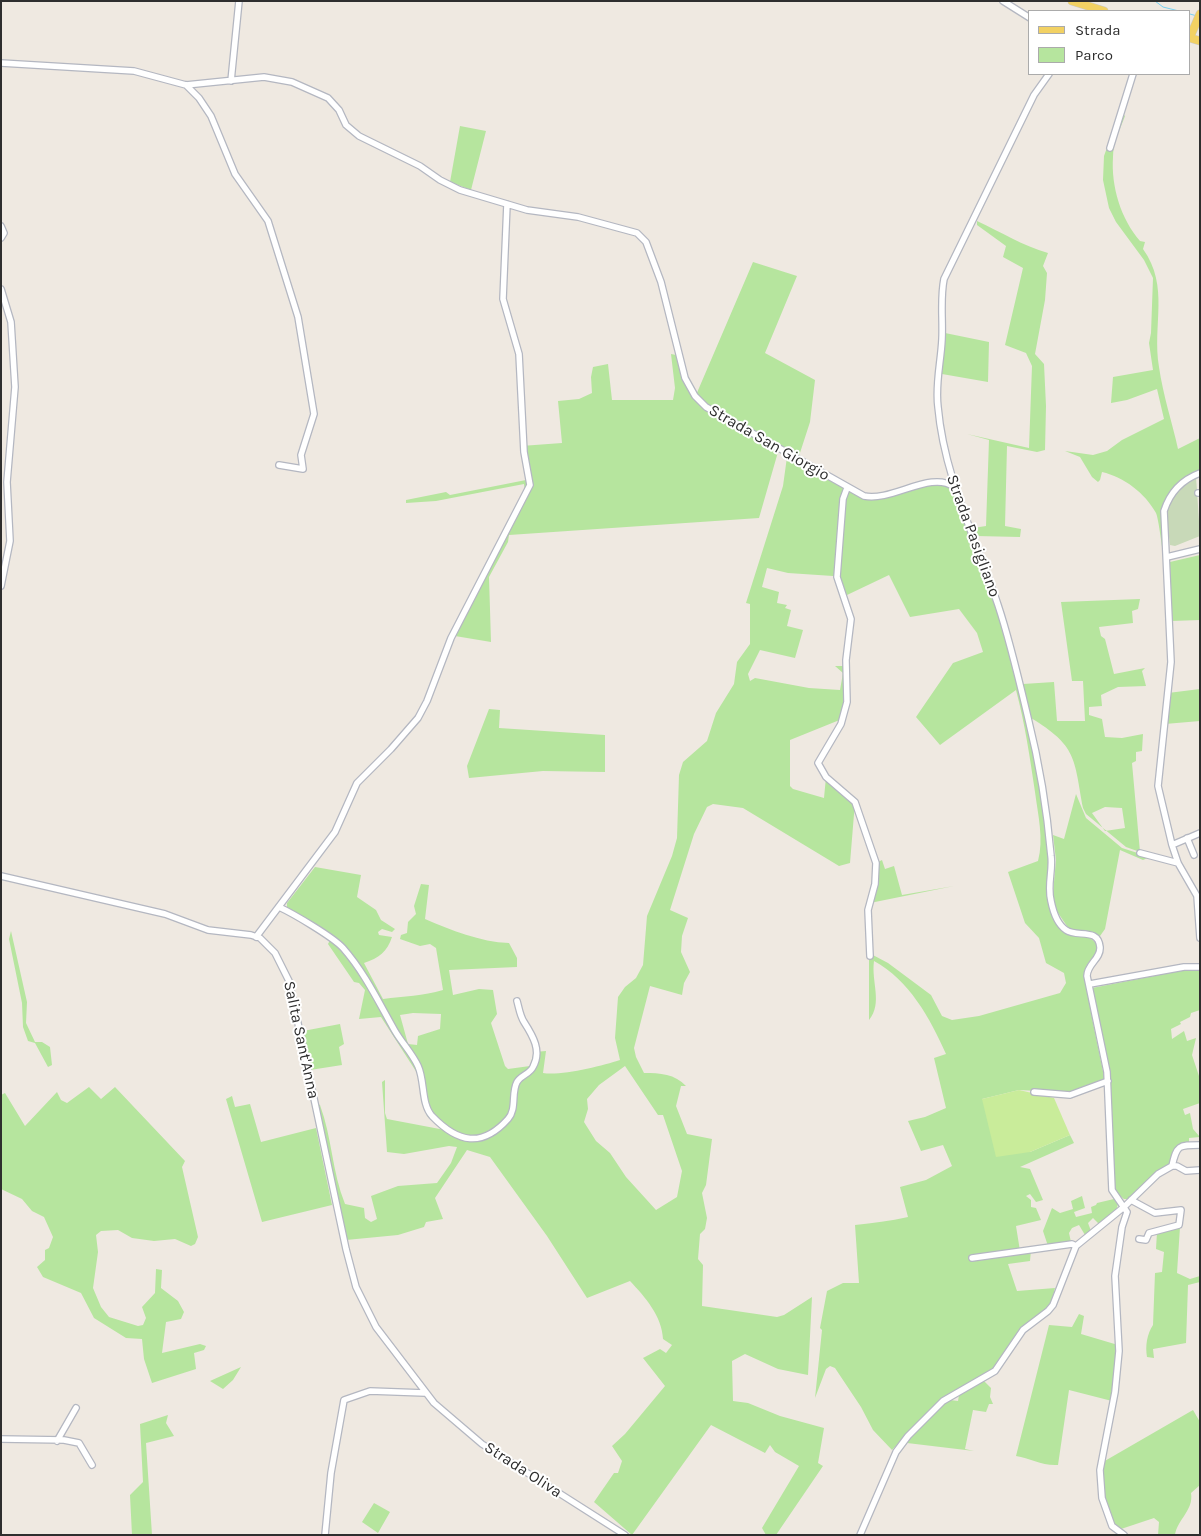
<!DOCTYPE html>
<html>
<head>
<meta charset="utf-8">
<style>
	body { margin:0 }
	#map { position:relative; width:1201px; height:1536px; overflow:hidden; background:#efe9e1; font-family:Karla,sans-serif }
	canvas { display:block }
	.frame { position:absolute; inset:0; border:2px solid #2e2e2e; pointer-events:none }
	.legend { position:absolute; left:1028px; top:10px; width:162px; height:65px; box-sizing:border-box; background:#fff; border:1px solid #ababab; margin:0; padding:6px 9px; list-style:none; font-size:15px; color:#2e2e2e }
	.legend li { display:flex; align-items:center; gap:10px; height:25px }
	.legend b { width:25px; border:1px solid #ababab }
</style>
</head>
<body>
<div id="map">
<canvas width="1201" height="1536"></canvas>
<div class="frame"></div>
<ul class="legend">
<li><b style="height:6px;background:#f2d163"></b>Strada</li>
<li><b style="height:14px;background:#b6e59e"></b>Parco</li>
</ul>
</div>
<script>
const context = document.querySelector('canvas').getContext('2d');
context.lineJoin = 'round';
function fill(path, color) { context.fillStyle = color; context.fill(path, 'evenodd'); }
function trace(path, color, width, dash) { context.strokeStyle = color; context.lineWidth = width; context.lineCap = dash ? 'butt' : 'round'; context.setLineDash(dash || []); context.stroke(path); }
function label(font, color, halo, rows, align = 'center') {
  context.font = font + ' Karla,sans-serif'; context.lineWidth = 4; context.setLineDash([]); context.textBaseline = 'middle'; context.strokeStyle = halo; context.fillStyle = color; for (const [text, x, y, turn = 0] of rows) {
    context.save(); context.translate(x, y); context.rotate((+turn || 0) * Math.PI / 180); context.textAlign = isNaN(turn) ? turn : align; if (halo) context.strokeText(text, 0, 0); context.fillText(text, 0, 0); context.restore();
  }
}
const green = new Path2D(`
	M1120,111L1125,116C1120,129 1113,143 1113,157C1111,187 1121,219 1140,241L1145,242L1143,249C1170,287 1152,324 1159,367C1163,395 1172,422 1178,449L1200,438V472L1180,482L1164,559C1162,549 1159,520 1156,513C1145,493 1124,477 1102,472L1100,480L1098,482L1092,477L1080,457L1065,451L1093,455L1107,451L1122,440L1164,419L1157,389L1127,400L1111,403L1113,377L1153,370L1149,343L1151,333L1153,278L1144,260L1116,222L1109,208L1103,180L1104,156Z
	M460,126L486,131L471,190L450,182Z
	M977,221C1001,232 1023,246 1048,253L1043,266L1047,273L1045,300L1035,354L1044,364L1046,406L1045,450L1037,452L1007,446L1005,526L1021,529L1020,537L976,536L973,528L986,526L989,440L967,434L1029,448L1032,366L1026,353L1005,345L1023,268L1003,257L1006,246L977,225Z
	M753,262L797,276L765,353L815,380L810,422L798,459L721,416L696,395Z
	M945,333L989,342L988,382L942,374Z
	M671,354L676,355L687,387L702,406L778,452L759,518L509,535L508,542L489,577L491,642L455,636L515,518L510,517L525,492L524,484L436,501L406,503V500L446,492L450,495L526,480L521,446L562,443L558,401L579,399L592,393L591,377L593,367L608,364L612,400H673L675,388Z
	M787,457L865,499L888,497L936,483L954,489L996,605L1018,687L1032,743L1050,855V904L1064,931C1077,934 1092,934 1098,947C1096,956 1089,960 1086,967C1082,977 1102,1063 1105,1080L1077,1093L1019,1090L982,1099L1030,1152L1070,1135L1074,1143L1020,1167L1030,1169L1043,1200L1036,1202L1030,1194L1026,1196L1031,1200V1207L1036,1208L1041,1220L1016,1226L1020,1251L1031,1250L1030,1261L1008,1264L1017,1291L1055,1288L1052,1300L1047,1308L1017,1334L994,1369L942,1399L929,1410L892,1450L873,1430L861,1407L835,1368L830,1366L826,1369L815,1398L822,1330L820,1328L827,1291L843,1283H859L855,1225C873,1223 890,1221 908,1217L900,1187L926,1180L952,1166L943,1145L921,1151L908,1121L925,1117L946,1108L934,1058L946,1054C930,1018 909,980 874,961C871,982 883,1003 869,1020V957L871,954L888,963L931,995L942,1016L952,1020L979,1016L1060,993L1066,983L1064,973L1046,963L1039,938L1025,923L1008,872L1038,861C1044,839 1038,815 1035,792C1030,758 1025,724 1016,690L940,745L916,717L953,663L983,652L977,633L959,609L910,617L889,575L847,595L844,594L839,574L833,576L788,573L767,568L762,587L779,592L777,603L787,605L785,608L791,610L787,626L803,630L795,658L760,650L748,674L750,681L755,678L809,688L840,690L843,673L835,666H846L848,672L842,719L790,740V786L793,789L824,798L826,777L855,802L850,863L839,866L743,808L713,804L707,807L694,834L670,910L688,918L682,936L681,952L690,972L684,983L682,995L650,986L634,1048L636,1057L644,1073C660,1073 675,1074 686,1086H681L676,1106L687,1134L712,1139L706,1185L702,1193L707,1218L705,1229L700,1234L698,1259L703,1265L702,1306L777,1317L784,1315L812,1297L808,1375L778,1369L745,1354L732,1361L733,1401L748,1403L780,1416L824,1428L818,1463L823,1466L776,1535H766L762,1528L799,1466L775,1452L770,1445L765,1453L711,1425L632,1535L594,1502L614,1473H618L622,1461L612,1446L625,1434L665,1386L643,1358L660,1349L666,1353L672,1345L663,1339C662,1316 645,1297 630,1281L587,1298L547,1236L490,1157L467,1150L435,1198L443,1219L426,1222L424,1227L398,1235L346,1240L316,1103L320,1105C332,1137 332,1172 345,1204L364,1208L365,1218L371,1222L377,1219L371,1196L398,1186L437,1183L451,1163L457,1147L449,1146L404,1154L387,1152L382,1082L385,1080V1113L387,1119L445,1130L427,1116L421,1082L418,1078L419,1076L381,1017L359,1019L365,990L359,983L354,982L328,944L332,936L287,907V903L315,867L361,875L357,897L376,910L381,920L395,929L392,932L382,929L378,932L379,935L392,937C387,952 379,958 364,963L383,999C404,996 423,996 443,990L436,948L430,944L420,946L400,939L401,935L407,933L408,922L416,914L414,906L421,884L429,885L425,919C451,930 480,942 509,943L517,958V967L449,970L453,995L479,989L493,990L497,1014L491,1023L505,1066L508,1069L530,1066L534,1052L546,1051L543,1073C561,1076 602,1066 620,1060L615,1038L618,997L625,987L636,978L643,965L647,916L672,856L677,838L679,775L683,762L707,741L716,713L734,684L737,662L750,644V604L746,603L783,486ZM413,1013L441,1014L440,1029L418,1036L417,1045L408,1044L400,1015ZM625,1066L658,1115H663L682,1171L677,1197L656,1210L626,1177L610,1153L596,1141L584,1122L588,1109L587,1099L599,1085Z
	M1200,555V620L1171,621L1170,562Z
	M1140,599L1138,609L1132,611L1133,623L1099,627L1101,636L1105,639L1114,674L1145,668L1142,671L1146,686L1118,687L1101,695L1102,706L1089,707V715L1102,719L1105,737L1122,738L1143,734L1142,751L1136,752V761L1132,763L1140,852L1126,847L1086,814L1083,808C1074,758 1077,746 1031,718L1023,684L1054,682L1057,721H1085L1083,681H1072L1061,602ZM1105,807L1122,808L1125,828L1105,831L1092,813Z
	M1200,689V721L1165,724L1168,693Z
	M489,709L500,710L499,728L605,735V772L543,771L469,778L467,766Z
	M1076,794L1086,818L1122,848L1150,857L1143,860L1120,850L1105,929L1100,936L1089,931L1076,932L1069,929L1056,910L1053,893L1056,860L1053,835L1064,839Z
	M882,860L885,869L894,866L902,895L954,886L870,903L878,862Z
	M11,931L27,1002L26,1023L35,1042H42L50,1047L52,1065L48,1067L35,1043L28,1041L23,1027L22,1003L9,939Z
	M1195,968L1200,970V1010L1191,1013L1190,1017L1180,1022L1181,1024L1171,1029L1172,1039L1184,1031L1187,1041L1196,1038L1192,1055L1200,1079V1103L1183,1109L1185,1115L1190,1113L1193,1129L1200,1137L1189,1138V1144H1182L1170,1166L1130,1199H1124L1115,1192L1110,1074L1092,988Z
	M340,1024L344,1044L339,1047L342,1065L310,1070L303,1031Z
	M89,1087L101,1099L115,1087L185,1161L182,1167L198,1237L195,1244L191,1246L175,1239L154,1241L132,1238L118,1230L101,1231L96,1235L98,1252L93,1288L101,1307L109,1317L138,1326L143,1325L146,1318L142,1307L155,1293L156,1269L162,1270L161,1288L178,1301L184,1312L181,1319L166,1322L162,1353L200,1344L206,1346L204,1350L194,1353L196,1369L152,1383L144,1359L142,1339L126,1338L94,1318L81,1293L43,1277L37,1267L45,1260V1250L49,1248L53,1237L44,1217L32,1211L22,1199L1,1189V1095L5,1093L25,1126L57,1092L61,1100L67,1103Z
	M232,1096L235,1107L250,1104L261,1142L316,1128L332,1205L262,1222L226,1099Z
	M1082,1196L1085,1208L1074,1212L1076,1217L1092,1213L1091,1207L1096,1205L1097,1203L1114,1199L1118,1204L1116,1211L1099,1224L1093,1218L1088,1223L1091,1231L1085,1235L1079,1225L1072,1228L1069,1233L1071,1242L1048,1246L1043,1231L1052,1208L1060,1213L1073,1209L1071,1201Z
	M1180,1227L1177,1273L1190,1279L1200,1276V1282L1188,1285L1186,1343L1153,1349L1154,1358L1147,1357C1145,1346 1147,1334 1153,1325L1155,1273L1162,1272L1164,1252L1156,1249L1157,1232Z
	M1079,1314L1084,1316L1081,1334L1118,1345L1112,1401L1069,1390L1058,1465C1042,1466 1030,1458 1016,1456L1049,1325L1072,1327Z
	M241,1367L233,1380L223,1389L210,1381Z
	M984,1381L991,1388L990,1397L993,1404H989L986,1412L973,1410L965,1449L974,1451L907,1443L899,1454C908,1434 931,1412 950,1400L958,1401L959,1395Z
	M1193,1410L1200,1422V1485L1191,1493C1194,1510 1177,1520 1175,1535H1158L1159,1522L1154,1518L1121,1529L1127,1535H1121C1107,1515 1098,1486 1103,1462Z
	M168,1415L166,1423L174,1436L146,1443L152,1535H132L130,1495L143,1482L140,1424Z
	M374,1503L390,1512L378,1533L362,1522Z`);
const cemetery = new Path2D(`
	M1196,476L1200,536L1175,546L1170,545L1166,511L1176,490Z`);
const pitch = new Path2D(`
	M1019,1090L1054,1098L1070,1135L1030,1152L996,1157L982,1099Z`);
const stream = new Path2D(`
	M1155,1L1163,7L1179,11
	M1190,14L1197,16`);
const minor = new Path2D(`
	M1003,1L1030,18
	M1,63L134,71L186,85L264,77L292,82L328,98L339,110L346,125L359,136L420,166L440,180L460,190L527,210L578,217L637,233L646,242L661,282L685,378L695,396L706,407L864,496C892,502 931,470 954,487
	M1049,74L1034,95L944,279C940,299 943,319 942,339C941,362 935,384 938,407C944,476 976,539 998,605C1010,641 1019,680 1028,718C1039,762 1047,810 1051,856C1053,871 1047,885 1051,901C1053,911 1057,924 1066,930C1077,938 1098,927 1100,947C1101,959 1087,964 1087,976L1107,1072L1112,1190L1127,1212L1122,1227L1115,1276L1119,1351L1115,1392L1100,1470L1102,1498L1112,1526L1124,1535
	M231,81L239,1
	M186,85L199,98L211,116L235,174L268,221L298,317L314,414L301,455L303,469L279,465
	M1110,148L1133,74
	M1,226L4,233L1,238
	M1,289L11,322L15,387L7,482L10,541L1,586
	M1200,473C1181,480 1170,492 1164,511L1171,662L1158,786L1172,845L1178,863L1197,896L1200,938
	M847,488L843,499L837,577L851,619L846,660L847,702L841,724L818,763L826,777L855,802L876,863L875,884L868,910L870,956
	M1198,493H1200
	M1167,557L1200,549
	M1187,838L1194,855
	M1172,845L1200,833
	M1140,853L1178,863
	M1,876L165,914L208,930L251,935L260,938L275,953L289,981L346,1249L356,1287L376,1327L434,1403L482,1444L625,1535
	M279,907C294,914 333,937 343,948C365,973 379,1003 395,1031C402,1043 412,1053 418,1066C425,1081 421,1104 432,1116C458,1143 482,1148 508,1119C517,1109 511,1093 517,1082C521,1075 530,1074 533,1067C542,1051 533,1036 524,1022C520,1016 519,1008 517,1001
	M256,937L335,832L357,783L391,749L418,718L427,701L451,638L530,485L524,452L519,354L503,299L507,204
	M1090,984L1184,967H1200
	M1034,1092L1070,1095L1108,1081
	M1172,1166C1177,1145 1178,1145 1200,1145
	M1172,1166H1177L1186,1171L1200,1170
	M1131,1200L1155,1213L1181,1210L1179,1225L1149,1233L1146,1240L1139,1239
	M972,1258L1072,1244L1076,1246
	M1,1439L64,1440L79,1443L92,1465
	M57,1441L76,1408
	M325,1535L331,1473L344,1400L370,1391L425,1393
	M860,1535L896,1452L908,1436L943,1401L995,1371L1023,1330L1048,1311L1053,1305L1076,1246L1124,1207L1158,1174L1172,1166`);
const major = new Path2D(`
	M1072,1L1104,11
	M1190,37L1200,14
	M1190,38L1200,41`);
const streetNames = [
	["Strada San Giorgio",769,443,30],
	["Strada Pasigliano",973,536,70],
	["Salita Sant'Anna",301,1040,78],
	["Strada Oliva",523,1470,33]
];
fill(green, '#b6e59e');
fill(cemetery, '#c8d9b8');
fill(pitch, '#c9ec9a');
trace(stream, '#75cff0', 1);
trace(minor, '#b4b7c1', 8);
trace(major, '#c9c9c9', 9);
trace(minor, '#fff', 5.5);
trace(major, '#f2d163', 8);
label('16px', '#2e2e2e', '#fff', streetNames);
</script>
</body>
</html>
